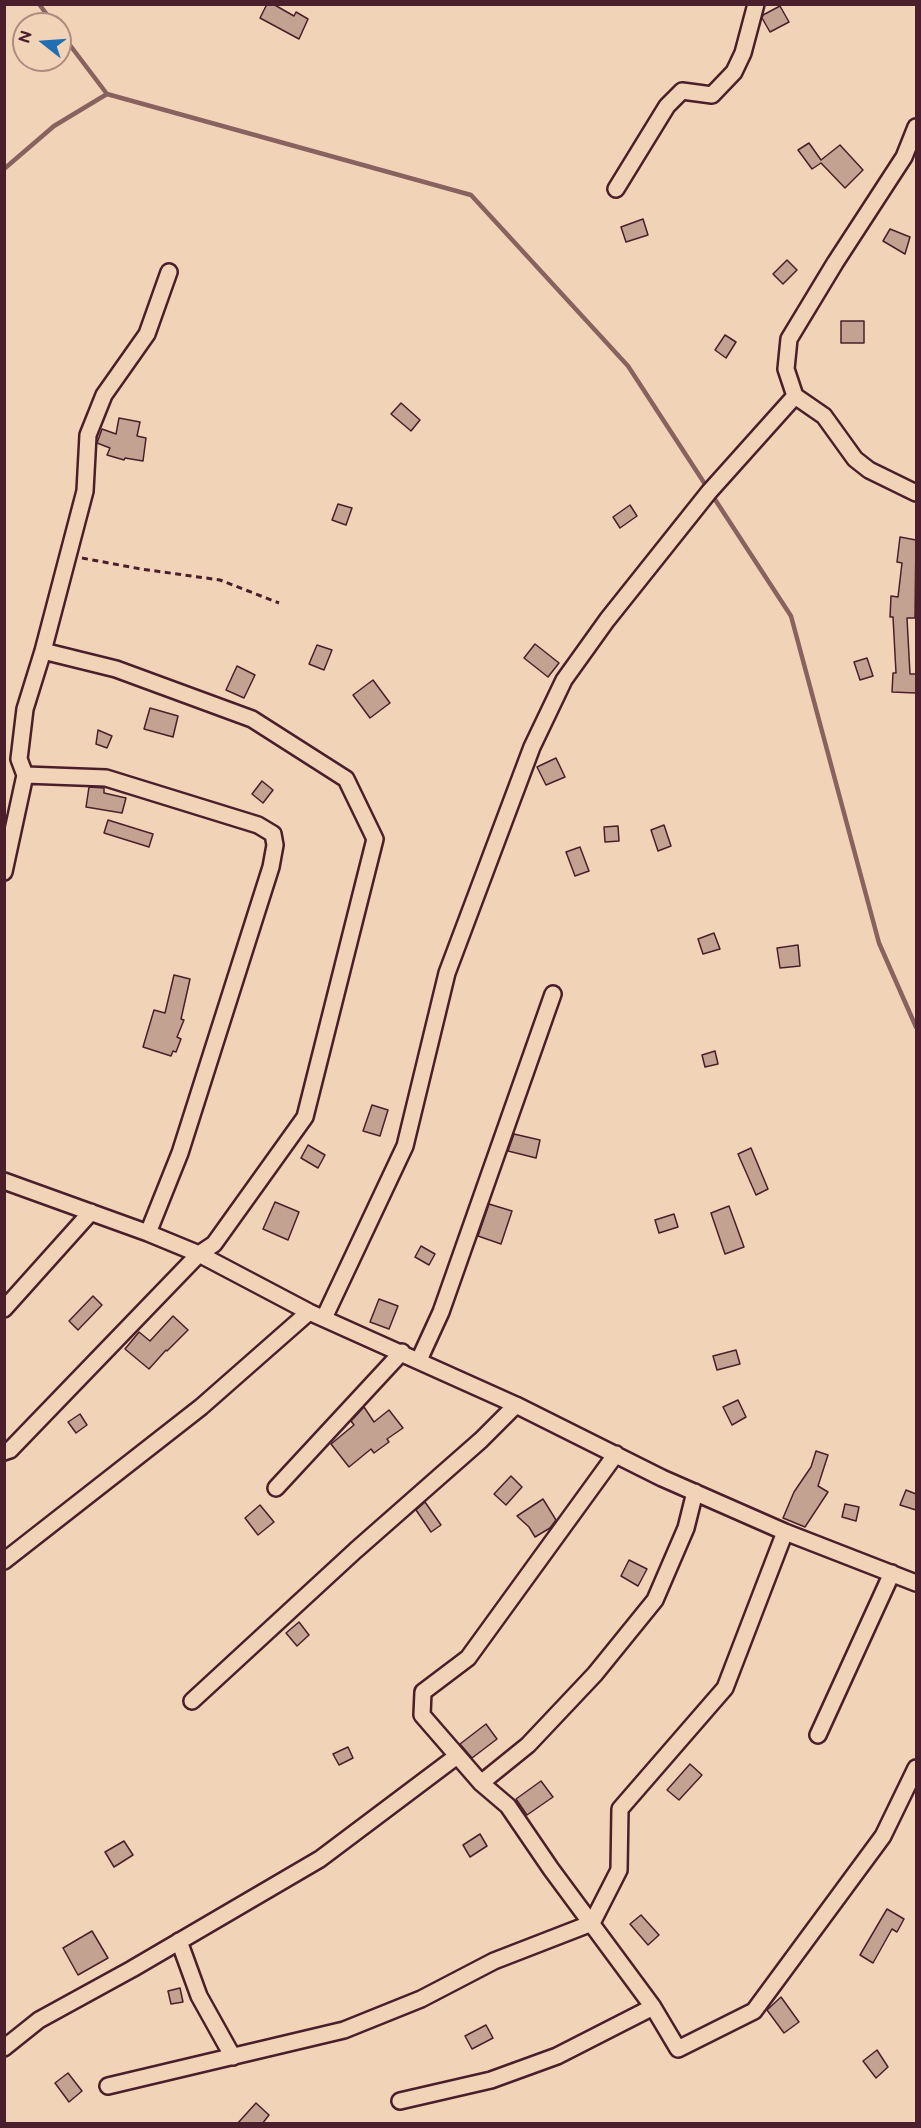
<!DOCTYPE html>
<html>
<head>
<meta charset="utf-8">
<style>
	body { margin:0 }
	#map { position:relative; width:921px; height:2128px; overflow:hidden; background:#f1d4b8; font-family:"Balsamiq Sans",sans-serif }
	canvas { display:block }
	.frame { position:absolute; inset:0; border:6px solid #4a1f2b; pointer-events:none }
	.north { position:absolute; left:12px; top:12px; width:60px; height:60px; box-sizing:border-box; background:#f1d4b8; border:2px solid #ae8c80; border-radius:50%; rotate:287deg; font-size:16px; font-weight:700; line-height:24px; text-align:center; color:#4a1f2b }
	.north::after { content:''; display:block; margin:auto; width:21px; height:27px; background:#1f6fb2; clip-path:polygon(50% 0,100% 100%,50% 72%,0 100%) }
</style>
</head>
<body>
<div id="map">
<canvas width="921" height="2128"></canvas>
<div class="frame"></div>
<div class="north">N</div>
</div>
<script>
const context = document.querySelector('canvas').getContext('2d');
context.lineJoin = 'round';
function trace(path, color, width, dash) { context.strokeStyle = color; context.lineWidth = width; context.lineCap = dash ? 'butt' : 'round'; context.setLineDash(dash || []); context.stroke(path); }
function fill(path, color) { context.fillStyle = color; context.fill(path, 'evenodd'); }
const stream = new Path2D(`
	M39,4L54,24
	M60,32L107,94L471,195L628,366L791,616L879,943L916,1027
	M4,169L54,126L107,94`);
const building = new Path2D(`
	M267,4H273L294,16L296,12L308,19L299,39L260,18Z
	M780,6L789,22L770,32L762,18L763,15Z
	M809,143L821,160L840,145L863,170L845,188L821,163L812,169L798,150Z
	M643,219L648,235L626,242L621,227Z
	M890,229L910,237L905,254L883,241Z
	M787,260L797,270L783,284L773,274Z
	M841,321H864V343H841Z
	M725,335L736,342L726,358L715,350Z
	M401,403L420,420L411,431L391,414Z
	M119,418L140,422L137,436L146,438L143,461L125,458L124,460L107,455L110,448L97,443L102,429L116,434Z
	M338,504L352,508L346,525L332,520Z
	M630,505L637,516L620,528L613,517Z
	M900,537L916,540L915,618H907L910,674H916V693L892,692L893,673H896L893,617H890L891,596L898,597L902,563L897,562Z
	M535,644L559,663L548,677L524,658Z
	M317,645L332,650L324,670L309,664Z
	M867,658L873,676L860,680L854,662Z
	M237,666L255,675L244,698L226,690Z
	M373,680L390,703L370,718L353,695Z
	M150,708L178,716L173,737L144,729Z
	M98,730L112,736L107,748L96,744Z
	M556,758L565,777L546,785L537,767Z
	M262,781L273,790L263,803L252,794Z
	M89,787L104,788V793L126,798L122,813L86,807Z
	M108,820L153,834L149,847L104,833Z
	M664,825L671,846L658,851L651,830Z
	M618,826L619,841L605,842L604,827Z
	M580,847L589,871L575,876L566,852Z
	M714,933L720,949L703,954L698,939Z
	M798,945L800,966L780,968L777,948Z
	M174,975L190,979L181,1019L184,1020L177,1037L181,1039L176,1052L173,1051L171,1056L143,1047L154,1010L165,1013Z
	M715,1051L718,1064L705,1067L702,1055Z
	M372,1105L388,1110L380,1136L363,1131Z
	M514,1134L540,1140L536,1158L508,1151Z
	M308,1145L325,1155L318,1168L301,1158Z
	M751,1148L768,1189L756,1195L738,1154Z
	M275,1202L299,1212L288,1240L263,1229Z
	M489,1204L512,1211L501,1244L478,1236Z
	M729,1206L744,1247L725,1254L711,1213Z
	M674,1214L678,1227L659,1233L655,1220Z
	M421,1246L435,1254L429,1265L415,1257Z
	M93,1296L102,1305L78,1330L69,1321Z
	M379,1299L398,1306L389,1329L370,1322Z
	M173,1316L188,1330L167,1351L166,1350L149,1369L125,1349L139,1332L150,1341Z
	M736,1350L740,1364L717,1370L713,1356Z
	M738,1400L746,1417L732,1425L723,1407Z
	M364,1407L374,1422L389,1410L403,1428L387,1439L389,1442L374,1453L371,1449L349,1467L331,1444L354,1425L351,1421Z
	M80,1414L87,1425L76,1433L68,1422Z
	M816,1451L828,1455L818,1486L828,1492L805,1527L783,1518L794,1492L811,1467Z
	M511,1476L522,1487L506,1505L494,1494Z
	M906,1490L916,1494V1510L900,1505Z
	M543,1499L556,1520L550,1528L535,1537L529,1527L517,1516Z
	M425,1502L441,1525L431,1532L416,1510Z
	M845,1504L859,1507L856,1521L842,1517Z
	M260,1505L274,1522L258,1535L245,1518Z
	M629,1560L647,1569L638,1586L621,1576Z
	M299,1622L309,1635L297,1646L286,1633Z
	M486,1724L497,1739L472,1758L460,1744Z
	M348,1747L353,1758L339,1765L333,1754Z
	M690,1764L702,1775L679,1800L667,1790Z
	M541,1781L553,1797L527,1815L516,1799Z
	M480,1834L487,1846L470,1857L463,1845Z
	M124,1841L133,1855L114,1867L105,1852Z
	M887,1909L904,1919L897,1932L892,1929L873,1963L860,1955Z
	M641,1915L659,1935L648,1945L630,1924Z
	M92,1931L108,1958L78,1975L63,1948Z
	M180,1988L183,2002L171,2004L168,1991Z
	M781,1997L799,2022L784,2033L767,2010Z
	M486,2025L493,2038L472,2049L465,2036Z
	M877,2050L888,2067L876,2078L863,2061Z
	M68,2073L82,2091L69,2102L55,2083Z
	M256,2103L269,2115L262,2124H237Z`);
const path = new Path2D(`
	M82,558L141,569L220,580L279,603`);
const street = new Path2D(`
	M916,127L904,157L835,263L789,339L786,369L795,396L824,416L855,459L869,470L916,493
	M616,189L667,106L682,91L712,95L734,72L743,53L756,4
	M25,775L106,778L258,825L273,834L275,845L271,867L180,1153L148,1233
	M4,872L25,775L19,759L25,709L43,651L85,491L88,435L104,395L147,334L169,272
	M4,1181L148,1233L199,1254L309,1312L516,1405L662,1478L785,1532L916,1583
	M4,1309L91,1212
	M324,1318L405,1146L447,973L532,747L564,680L607,620L709,492L795,396
	M419,1360L441,1312L553,994
	M4,1452L10,1450L199,1254L214,1244L305,1117L375,839L346,779L252,719L116,669L43,651
	M616,1454L468,1658L423,1692L422,1715L481,1783L508,1806L551,1869L653,2007L678,2049L754,2011L883,1836L916,1768
	M276,1488L402,1352
	M4,1561L201,1407L309,1312
	M192,1701L356,1550L481,1440L516,1405
	M818,1735L892,1573
	M481,1783L528,1745L595,1674L655,1600L686,1528L695,1492
	M179,1941L199,1996L233,2057
	M4,2048L39,2020L132,1969L320,1859L457,1756
	M108,2086L344,2030L421,1999L494,1961L592,1923L619,1870L620,1809L725,1688L785,1532
	M400,2101L491,2080L557,2056L653,2007`);
trace(stream, '#88625f', 4.5);
fill(building, '#c3a291');
trace(building, '#4a1f2b', 1.5);
trace(street, '#4a1f2b', 20);
trace(path, '#4a1f2b', 3, [6, 4.5]);
trace(street, '#f1d4b8', 15);
</script>
</body>
</html>
